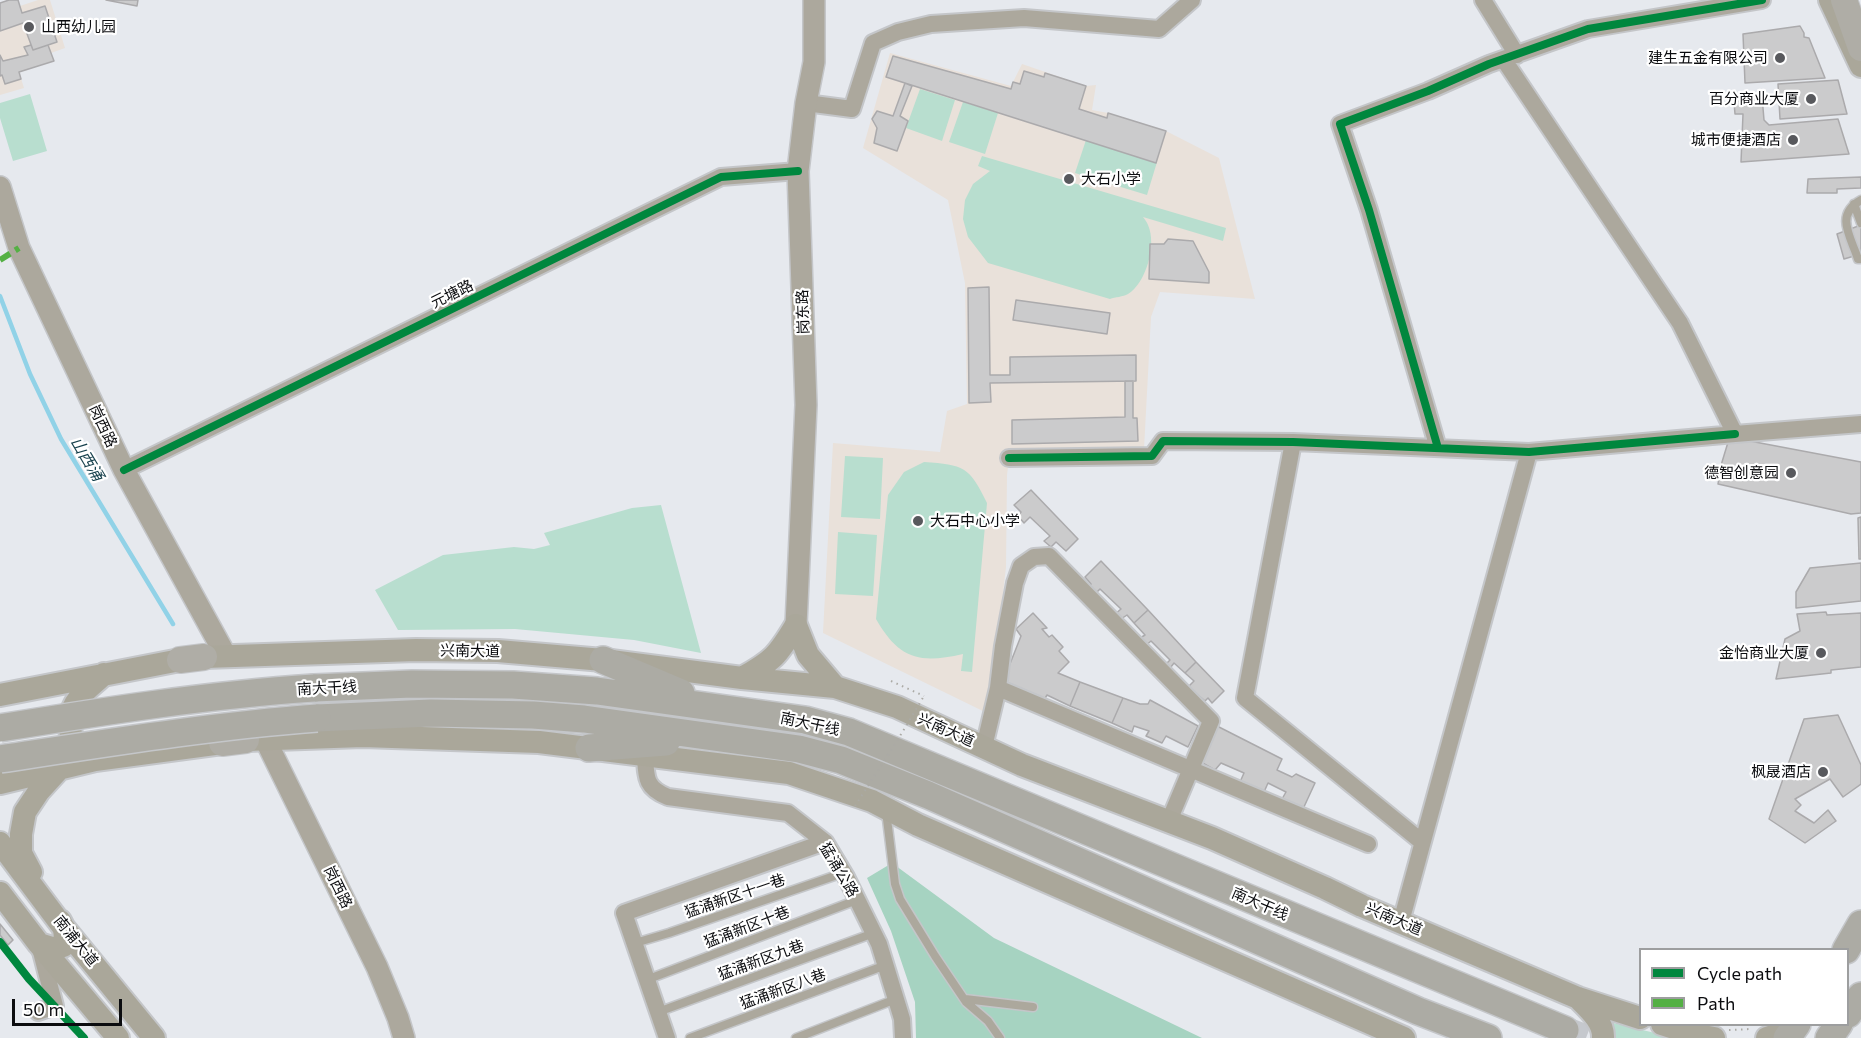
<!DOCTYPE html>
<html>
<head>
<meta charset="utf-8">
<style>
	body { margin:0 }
	#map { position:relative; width:1861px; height:1038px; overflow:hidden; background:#e6e9ee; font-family:Commissioner,sans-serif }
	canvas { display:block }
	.legend { position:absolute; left:1639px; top:948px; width:210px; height:78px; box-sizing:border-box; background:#fff; border:2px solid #9d9e9f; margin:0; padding:8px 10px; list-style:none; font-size:18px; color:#0b0c0f }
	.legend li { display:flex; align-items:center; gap:12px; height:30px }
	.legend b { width:30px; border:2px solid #9d9e9f }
	.scale { position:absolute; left:12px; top:999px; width:110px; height:27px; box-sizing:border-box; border:3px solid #0b0c0f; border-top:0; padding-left:8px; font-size:18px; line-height:21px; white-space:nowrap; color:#0b0c0f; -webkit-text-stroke:4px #fff; paint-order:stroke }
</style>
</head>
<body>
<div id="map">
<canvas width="1861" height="1038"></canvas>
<ul class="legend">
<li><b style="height:8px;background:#00873e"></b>Cycle path</li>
<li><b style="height:8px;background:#54b044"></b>Path</li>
</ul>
<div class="scale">50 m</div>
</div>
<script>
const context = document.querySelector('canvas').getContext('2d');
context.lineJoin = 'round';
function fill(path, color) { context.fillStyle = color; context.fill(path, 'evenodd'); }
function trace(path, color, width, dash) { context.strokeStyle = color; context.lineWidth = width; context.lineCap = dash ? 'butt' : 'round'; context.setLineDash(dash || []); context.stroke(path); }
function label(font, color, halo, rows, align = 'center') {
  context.font = font + ' Commissioner,"Noto Sans SC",sans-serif'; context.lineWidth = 4.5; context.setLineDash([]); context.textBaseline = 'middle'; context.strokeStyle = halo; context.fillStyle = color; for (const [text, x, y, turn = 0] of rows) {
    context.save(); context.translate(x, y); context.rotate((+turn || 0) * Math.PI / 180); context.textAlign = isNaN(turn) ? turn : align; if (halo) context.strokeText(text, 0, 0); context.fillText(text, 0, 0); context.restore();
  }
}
const education = new Path2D(`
	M9,0H18L20,6L38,0H50L65,48L51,53L54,61L19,72L24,88L0,95V3Z
	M890,53L1011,86L1022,64L1086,86L1096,85L1092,110L1108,113L1166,131L1219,158L1255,299L1160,292L1151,317L1144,449L1010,451L1007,475L1006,567L989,714L823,633L833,443L940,452L947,411L967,404L965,283L948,200L863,148Z`);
const green = new Path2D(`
	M920,89L955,100L942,141L906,128Z
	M30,94L47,151L13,161L0,118V103Z
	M963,102L998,113L985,154L949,142Z
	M1086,140L1157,162L1147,195L1075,173Z
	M982,156L1226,228L1223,241L1143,217C1145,220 1147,222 1148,225C1157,245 1146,283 1128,294C1123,297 1115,297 1110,299L988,263L968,237L963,219L965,200L973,184L990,171L978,166Z
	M845,456L883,458L880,519L841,517Z
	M924,462C964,465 969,466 987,503L972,672L961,671L963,654C919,664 899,659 876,619L888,495L904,472Z
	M661,505L701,653L634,640L515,629L398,630L375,590L443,555L514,547L534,549L550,545L544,533L632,508Z
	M838,532L877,535L873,596L835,594Z
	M1609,1022L1676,1038H1613Z`);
const forest = new Path2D(`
	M892,863L994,938L1202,1038H916L915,1002L891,931L867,878Z`);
const stream = new Path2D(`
	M0,296L30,374L61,439L173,624`);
const building = new Path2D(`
	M9,0H18L22,13L45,6L57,42L33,50L23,23L0,31V3Z
	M106,0H138L137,6Z
	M1800,26L1804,33V37L1809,38L1825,78L1745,83L1743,34Z
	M31,45L33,50L48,45L54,61L19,72L21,79L5,84L2,75L0,76V55L3,61L28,55L24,47Z
	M893,56L1011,89L1013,82L1020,84L1024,71L1044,77L1045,73L1086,86L1079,109L1107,118L1108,113L1166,131L1156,163L886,77Z
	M1838,80L1847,114L1780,119L1778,84Z
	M905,83L912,86L900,116L908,121L897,151L874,143L877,128L872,119L877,111L893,116Z
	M1762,96L1764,120L1769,125L1838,119L1849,154L1741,162L1743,114H1735L1734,102L1741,101V97Z
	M1861,177V188L1837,189V193H1807L1808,179Z
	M1861,225V254L1844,259L1837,234Z
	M1168,239L1193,241L1209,272V283L1149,279L1150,244H1164Z
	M989,287L990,375H1010V357L1136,355V381L990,383L991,402L969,403L968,288Z
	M1016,300L1110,313L1107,334L1013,320Z
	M1125,381H1133V418H1137L1138,441L1012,444V420L1125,417Z
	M1729,439H1739L1861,462V513L1851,514L1718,484L1722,462Z
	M1031,490L1078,539L1066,551L1056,542L1051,547L1044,541L1050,536L1030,517L1024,523L1018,516L1021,512L1014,505Z
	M1861,517V559H1859L1858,518Z
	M1101,561L1148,610L1134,623L1127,615L1118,621L1114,615L1121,609L1100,589L1094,595L1088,588L1091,584L1085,577Z
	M1861,563V601L1796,608V592L1810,568Z
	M1148,610L1196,662L1185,673L1174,663L1167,672L1163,667L1170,660L1151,641L1144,647L1137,640L1145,635L1134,623Z
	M1826,612L1827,615L1861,613V667L1831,670V673L1776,679L1785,639L1800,631L1797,614Z
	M1033,613L1047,628L1042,629L1049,637L1052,635L1063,647L1059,651L1069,662L1058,673L1080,682L1070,706L1047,695L1044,700L1005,682L1006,674L1021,636L1016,629Z
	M1196,662L1224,691L1212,703L1208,698L1205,701L1198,695L1194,699L1188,687L1194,681L1185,673Z
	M1080,682L1123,698L1112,723L1070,706Z
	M1123,698L1140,704H1148L1150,700L1198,726L1188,747L1166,736L1162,743L1146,736L1149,731L1134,726L1132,732L1112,723Z
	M1838,715L1861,765V784L1843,797L1830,779L1795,799L1801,805L1795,811L1814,823L1828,810L1836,821L1805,843L1769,819L1804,719Z
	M1217,726L1282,759L1277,770L1292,777L1296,774L1315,783L1303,809L1282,799L1286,792L1268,783L1264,792L1240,782L1244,773L1221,763L1215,770L1199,761Z
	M0,924L13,940L8,945L0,935Z`);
const trunkTunnel = new Path2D(`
	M1565,1030L1586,1038`);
const path = new Path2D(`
	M891,681L924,696
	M1729,1030L1751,1029`);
const service = new Path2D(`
	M1861,200C1834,215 1851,237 1858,259H1861
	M1854,204L1861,223
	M886,811L895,884L900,899L935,956L966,1002L988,1021L1000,1038
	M635,943L669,933L843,873
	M646,980L857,900
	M965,999L1033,1007
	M658,1012L874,933
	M690,1038L886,965
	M796,1038L896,999`);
const minor = new Path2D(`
	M1483,0L1517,55
	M1504,60L1680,323L1735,434L1861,424
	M806,103L852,109L873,43L898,32L931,24L1024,18L1159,29L1192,0
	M1293,442L1245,698L1422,842
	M1438,448L1369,210L1340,124L1428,91L1489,64L1588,29L1762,0
	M1009,458L1152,456L1163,441L1293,442L1529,452L1735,434
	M124,470L721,177L798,171
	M998,688L1368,844
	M984,747L998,688L1003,646L1015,583L1021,566L1034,557L1049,556L1211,721L1169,821
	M645,755C646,777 645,788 668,797L788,813L825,842L846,877L879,944L902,1019L903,1038
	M1401,922L1529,452
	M38,1012L55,1006L40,948
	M667,1038L624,913L825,842`);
const tertiary = new Path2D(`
	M0,187L19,248L124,470L226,656
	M796,625L806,405L798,171L806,103L814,62V0
	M265,739L377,967L398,1018L404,1038`);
const secondary = new Path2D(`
	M1830,0L1861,66
	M796,625L808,655L835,687
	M204,657L416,650L498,651L603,660L742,678L835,687L897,707L1022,765L1212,838L1325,888L1362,906L1578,998L1640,1018
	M742,678C773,661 778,655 796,625
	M0,695L180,660
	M246,740L363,736L539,742L789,773L872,801L918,825L1404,1038
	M90,757C67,744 63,718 80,697C86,689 96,682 104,674
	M0,783L95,760L222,743
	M0,843L63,927L154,1038
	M31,872L21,853V834L25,812L39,791L60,768
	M0,893L39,944L118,1038
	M39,944L55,949L63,946C66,936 65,929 60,921
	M1578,998C1589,1009 1604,1022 1603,1038
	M1662,1024L1692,1034L1714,1038
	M1767,1038L1794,1029`);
const primary = new Path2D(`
	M1844,0L1861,48
	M180,660L204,657
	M222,743L246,740`);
const trunk = new Path2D(`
	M603,660L681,693
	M314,688L412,684L513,685L597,691L805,720L849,732L1565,1030
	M317,718L431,713L533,715L584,719L799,749L841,760L928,795L1418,1011L1488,1038
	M589,748L666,742
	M1846,950L1861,924
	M1848,1014L1861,996
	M1787,1038L1797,1024
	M1829,1038L1839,1024`);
const pathBridge = new Path2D(`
	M855,806L897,741L924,696`);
const trunkBridge = new Path2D(`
	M0,728C105,711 207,695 314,688
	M0,759C106,743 211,726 317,718`);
const quiet = new Path2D(`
	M0,260L19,248`);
const cycleway = new Path2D(`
	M1438,448L1369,210L1340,124L1428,91L1489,64L1588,29L1762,0
	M1009,458L1152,456L1163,441L1293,442L1529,452L1735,434
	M124,470L721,177L798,171
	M0,942L29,979L84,1038`);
const markers = [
	[29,27,6,"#58595d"],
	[1780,58,6,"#58595d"],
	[1811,99,6,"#58595d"],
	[1793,140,6,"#58595d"],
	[1069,179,6,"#58595d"],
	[1791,473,6,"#58595d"],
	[918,521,6,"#58595d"],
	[1821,653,6,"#58595d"],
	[1823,772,6,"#58595d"]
];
const poiNames = [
	["山西幼儿园",41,27,"left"],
	["建生五金有限公司",1768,58],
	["百分商业大厦",1799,99],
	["城市便捷酒店",1781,140],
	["大石小学",1081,179,"left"],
	["德智创意园",1779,473],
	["大石中心小学",930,521,"left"],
	["金怡商业大厦",1809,653],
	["枫晟酒店",1811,772]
];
const streetNames = [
	["元塘路",452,294,-26],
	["岗东路",803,312,-92],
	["岗西路",103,426,65],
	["兴南大道",470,651,1],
	["南大干线",327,688,-3],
	["南大干线",810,724,12],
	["兴南大道",946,730,24],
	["猛涌公路",839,870,59],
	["岗西路",338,887,64],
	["猛涌新区十一巷",735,896,-19],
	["南大干线",1260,904,23],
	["兴南大道",1394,919,23],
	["猛涌新区十巷",747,927,-21],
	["南浦大道",76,941,51],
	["猛涌新区九巷",761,960,-20],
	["猛涌新区八巷",783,989,-20]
];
const waterNames = [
	["山西涌",87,459,59]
];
fill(education, '#e9e1da');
fill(green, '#b8decf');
fill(forest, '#a6d3c1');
trace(stream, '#91d2e7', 4.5);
fill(building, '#cbcbcc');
trace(building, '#abaaac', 1.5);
trace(trunkTunnel, '#c5c8cd', 27, [27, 14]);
trace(service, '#c4c6c9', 11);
trace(minor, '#c4c6c9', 20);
trace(tertiary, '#c4c6c9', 24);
trace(secondary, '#c4c6c9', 26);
trace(primary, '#c4c6c9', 28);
trace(trunk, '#c4c6c9', 30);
trace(path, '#abaaa5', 2, [1.5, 4.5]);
trace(service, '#aca89d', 8);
trace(minor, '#aca89d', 16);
trace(tertiary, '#aca89d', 21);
trace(secondary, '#aaa79a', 22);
trace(primary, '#afada6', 26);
trace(trunk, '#acaba4', 27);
trace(trunkBridge, '#c4c6c9', 30, []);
trace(pathBridge, '#abaaa5', 2, [1.5, 4.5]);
trace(trunkBridge, '#acaba4', 27);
trace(quiet, '#54b044', 6, [12, 6]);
trace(cycleway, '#00873e', 8);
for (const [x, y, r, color] of markers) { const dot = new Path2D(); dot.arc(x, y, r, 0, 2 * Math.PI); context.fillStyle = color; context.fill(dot); trace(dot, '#fff', 2); }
label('15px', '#0b0c0f', '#fff', poiNames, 'right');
label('15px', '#0b0c0f', '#fff', streetNames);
label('italic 16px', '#153f4b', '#fff', waterNames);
</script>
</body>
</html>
